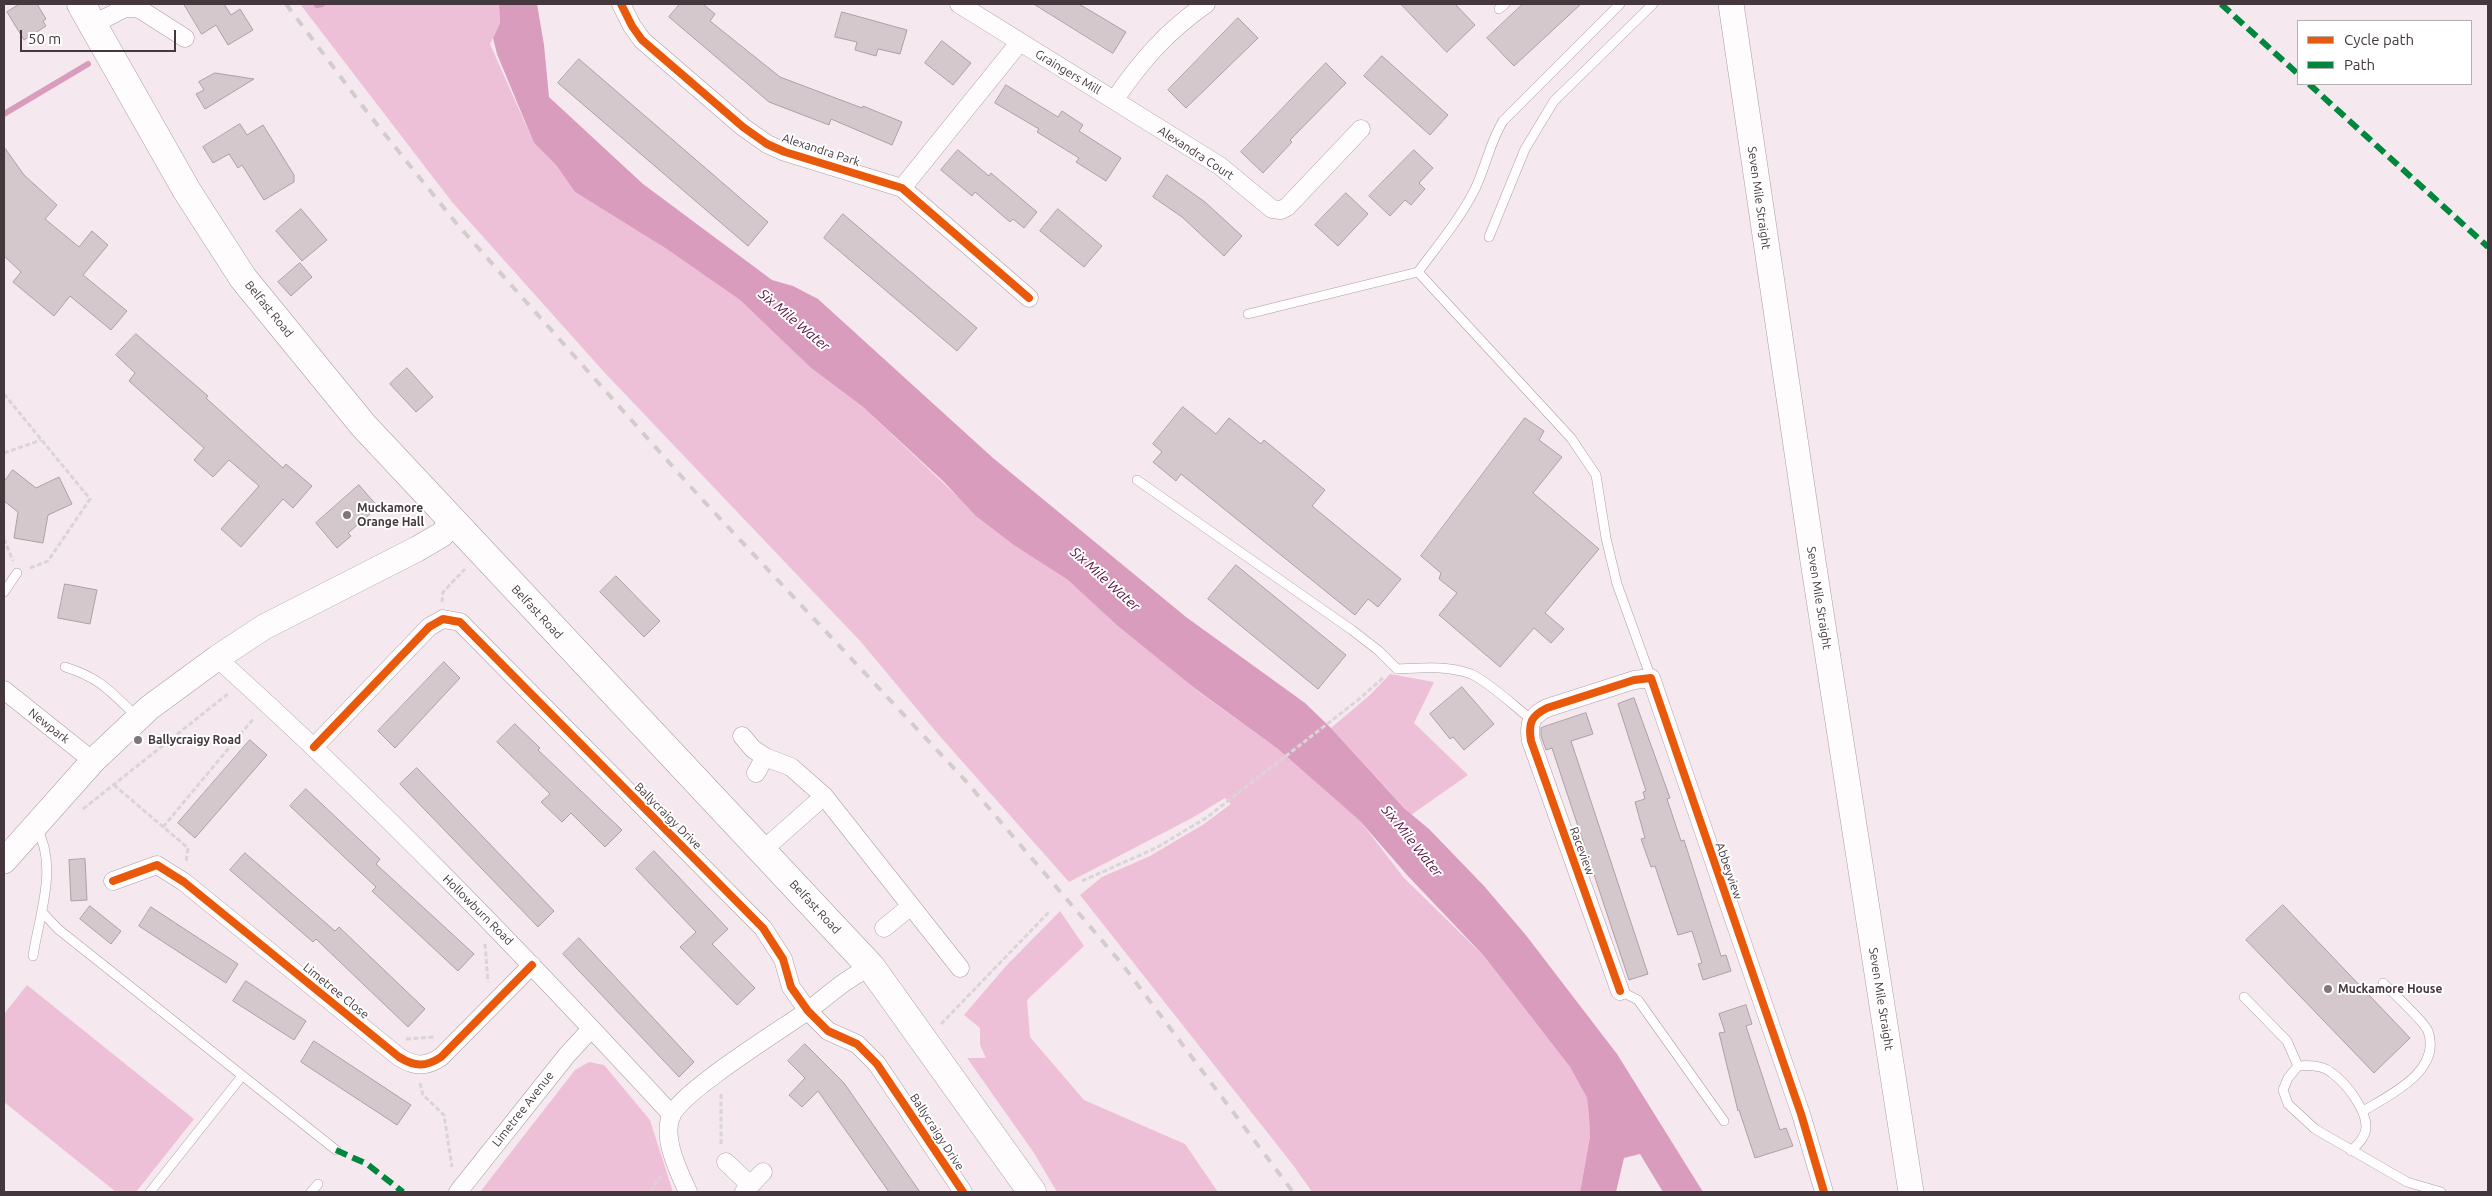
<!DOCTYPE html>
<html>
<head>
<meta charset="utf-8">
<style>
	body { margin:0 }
	#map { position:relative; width:2492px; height:1196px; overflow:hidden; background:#f6e8ef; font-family:Ubuntu,sans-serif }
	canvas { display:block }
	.frame { position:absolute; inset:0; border:5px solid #44373d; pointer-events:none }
	.legend { position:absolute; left:2297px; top:20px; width:175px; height:65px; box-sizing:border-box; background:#fff; border:1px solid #b4afb1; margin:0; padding:6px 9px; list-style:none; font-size:15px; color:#44373d }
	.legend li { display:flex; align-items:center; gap:10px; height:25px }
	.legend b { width:25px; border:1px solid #b4afb1 }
	.scale { position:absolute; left:20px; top:30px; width:156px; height:22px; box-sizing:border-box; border:2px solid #44373d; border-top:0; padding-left:6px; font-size:15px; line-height:18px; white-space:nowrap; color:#44373d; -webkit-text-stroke:4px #fff; paint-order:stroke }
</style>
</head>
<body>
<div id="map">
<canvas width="2492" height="1196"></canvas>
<div class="frame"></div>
<ul class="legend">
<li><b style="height:6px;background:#e8590c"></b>Cycle path</li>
<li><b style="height:6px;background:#00873e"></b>Path</li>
</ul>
<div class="scale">50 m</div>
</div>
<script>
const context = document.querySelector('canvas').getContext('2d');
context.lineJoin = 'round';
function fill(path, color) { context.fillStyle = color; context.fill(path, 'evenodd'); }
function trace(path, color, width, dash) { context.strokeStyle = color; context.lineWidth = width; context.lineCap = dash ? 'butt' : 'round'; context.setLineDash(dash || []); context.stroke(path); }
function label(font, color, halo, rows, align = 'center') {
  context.font = font + ' Ubuntu,sans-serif'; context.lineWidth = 4; context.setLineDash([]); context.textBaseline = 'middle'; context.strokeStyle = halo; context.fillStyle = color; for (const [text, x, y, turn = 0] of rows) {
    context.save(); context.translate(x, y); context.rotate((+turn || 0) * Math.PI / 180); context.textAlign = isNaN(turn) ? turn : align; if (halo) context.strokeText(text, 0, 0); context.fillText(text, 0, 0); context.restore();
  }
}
const green = new Path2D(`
	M300,4H499L500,23L490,44L534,143L556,165L575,192L668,249L740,300L811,368L863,407L957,496L1038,560L1068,580L1199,692L1278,749L1361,822L1404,878L1484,956L1570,1067L1587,1098L1589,1116L1590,1137L1580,1192H1312L1293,1165L1080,895L1102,877L1150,856L1204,824L1231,804L1225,798L1192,818L1069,882L937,733L861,642L604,372L452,202Z
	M1390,674L1434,682L1414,723L1468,775L1411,815L1331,728L1370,695Z
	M1060,911L1084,946L1027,1000L1030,1037L1084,1100L1185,1144L1218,1192H1057L1034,1153L967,1058H986L980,1045V1028L964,1015L1006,966Z
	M27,985L194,1119L136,1192H116L4,1102V1014Z
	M589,1062L604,1065L650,1120L673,1192H480L575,1070Z`);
const water = new Path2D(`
	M499,4H537L544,45L549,97L643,184L772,280L793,286L818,299L993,458L1186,617L1305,703L1331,728L1405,809L1429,829L1484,886L1525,934L1617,1054L1703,1192H1663L1640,1154L1624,1158L1616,1192H1580L1590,1137L1589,1116L1587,1098L1570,1067L1484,956L1407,875L1361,822L1278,749L1197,690L1118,626L1068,580L1014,545L976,516L944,482L863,407L811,368L740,300L667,249L575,192L556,165L534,143L497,54L493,38L500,23Z`);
const stream = new Path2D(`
	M317,5L322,4
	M4,114L88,64`);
const building = new Path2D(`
	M20,4H37L46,19L43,21L46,26L24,40L7,12Z
	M184,4H224L231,15L240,9L253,30L228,45L216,25L202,34Z
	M680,4H703L715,14L710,21L780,77L862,108L863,106L902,122L892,145L831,119L829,125L769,102L669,17Z
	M1034,4H1079L1126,32L1113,53Z
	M1401,4H1455L1475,25L1447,52Z
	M1523,4H1581L1514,66L1487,38Z
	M842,12L907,30L900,54L878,49L876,56L855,50L857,42L835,37Z
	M1238,18L1258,38L1186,108L1168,90Z
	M942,41L971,63L953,85L925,63Z
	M1382,56L1448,115L1430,135L1364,76Z
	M579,59L768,222L748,246L558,83Z
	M1326,63L1346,83L1290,140L1292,142L1263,173L1241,152Z
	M215,73L254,79L205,109L196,94L204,90L199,82Z
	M1006,85L1058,117L1062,111L1083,125L1079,131L1121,158L1106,181L1076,162L1079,158L1037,132L1039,129L995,103Z
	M240,124L247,135L263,125L294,175V182L264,200L242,165L238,168L229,154L213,163L203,147Z
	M4,147L24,175L57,205L45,219L79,247L92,231L108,245L83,275L127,311L111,330L70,296L54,316L13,282L21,272L4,256Z
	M958,150L989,176L991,173L1037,212L1024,228L1013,219L1010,222L975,192L972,196L941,170Z
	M1414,150L1433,168L1419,183L1425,189L1411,205L1405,200L1390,216L1369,196Z
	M1167,175L1205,202L1242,236L1224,256L1182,217L1153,197Z
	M1346,193L1368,214L1338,246L1315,225Z
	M301,209L327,240L302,261L276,231Z
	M1058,209L1102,246L1084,267L1040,231Z
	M843,214L977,328L957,351L824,238Z
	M300,263L312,277L291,296L278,282Z
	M136,334L208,396L206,398L283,468L286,464L312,486L293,508L283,499L241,547L221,529L259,486L229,460L213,477L194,460L204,448L129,381L135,373L116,355Z
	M407,368L433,397L416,412L390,384Z
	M1183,407L1216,434L1229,418L1261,444L1264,440L1325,490L1312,506L1401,579L1378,607L1368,599L1355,615L1181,474L1176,481L1153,462L1162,452L1153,444Z
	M1525,418L1544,431L1539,440L1562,457L1533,493L1599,549L1545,613L1564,629L1551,643L1534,628L1500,667L1439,615L1457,593L1439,579L1441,573L1421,556Z
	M13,470L36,488L59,477L72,504L48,515L43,543L14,538L18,512L4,501V482Z
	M359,485L378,507L348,533L351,536L337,548L316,523Z
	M1236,565L1346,655L1318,689L1208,599Z
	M616,576L660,621L644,637L600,592Z
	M65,584L97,590L90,624L58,618Z
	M444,662L460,678L395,748L378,731Z
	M1462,687L1494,724L1464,750L1453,737L1450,739L1430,714Z
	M1634,698L1670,798L1667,799L1681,841L1684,840L1721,956L1726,955L1731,971L1703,980L1698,964L1702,963L1692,931L1678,935L1655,866L1651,867L1641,839L1645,838L1635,802L1645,799L1643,792L1646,791L1618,704Z
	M1586,713L1593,734L1571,741L1648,974L1629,980L1552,748L1546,750L1541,736V728Z
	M515,724L540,748L538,750L622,830L605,847L571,813L562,822L541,802L550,794L497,742Z
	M250,740L267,755L195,838L178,823Z
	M417,768L554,911L538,927L400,784Z
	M306,789L380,859L376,864L474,954L458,971L372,891L376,887L290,806Z
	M654,851L728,929L712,944L755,988L737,1005L680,947L696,932L636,869Z
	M245,853L335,931L339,927L425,1009L408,1027L316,939L313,942L230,870Z
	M85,859L87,900L71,901L69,860Z
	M2283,905L2410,1038L2374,1073L2246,940Z
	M90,906L121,931L111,944L80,919Z
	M151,907L238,964L226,983L139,926Z
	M579,938L694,1062L679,1077L563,954Z
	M246,981L306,1021L294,1040L233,1001Z
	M1746,1005L1752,1024L1746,1026L1780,1130L1786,1128L1793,1146L1755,1158L1739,1110L1738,1111L1719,1033L1725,1032L1719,1014Z
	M314,1041L411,1105L397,1125L301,1062Z
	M805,1044L844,1083L920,1192H889L818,1091L802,1107L789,1095L805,1078L788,1061Z`);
const path = new Path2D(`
	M4,394L90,499L48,561L30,568
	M4,453L41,440
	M4,539L13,561
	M442,602L443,592L465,569
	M114,785L188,848L186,862
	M83,809L229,693
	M163,827L254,718
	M1082,881L1156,848L1206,818L1358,700L1384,677
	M485,944L488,982
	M941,1024L1049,912
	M406,1039L435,1037
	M420,1083L423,1095L444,1115L452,1167
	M721,1094V1145
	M651,1192L656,1182L662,1176`);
const lane = new Path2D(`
	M1499,9L1505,4
	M1489,237L1525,149L1554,101L1653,4
	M1418,272C1438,245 1460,219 1475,189C1486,166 1490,142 1503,121L1620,4
	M1248,314L1418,272L1571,438L1596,475L1606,538L1617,584L1651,678
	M1137,480L1352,630L1379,651L1397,669C1422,668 1447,665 1471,674C1488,681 1515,707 1531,719
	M4,592L17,573
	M65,667C101,678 112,693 138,718
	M43,913L58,929L336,1150
	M33,956C39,915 59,866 36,827
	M1620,991L1638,1000L1724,1121
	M2244,997L2287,1041L2298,1066
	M2363,1111C2390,1095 2442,1071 2428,1031C2424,1021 2392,992 2383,983
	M2351,1151C2357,1145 2365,1138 2366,1128C2367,1110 2346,1083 2332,1073C2323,1065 2309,1065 2298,1066L2288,1078L2283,1090L2288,1104L2315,1129L2407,1182L2441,1192
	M150,1192L242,1076
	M311,1192L318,1184`);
const street = new Path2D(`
	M621,4L632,26L642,40L743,127L767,144L785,152L902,188L1029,298
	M959,4L1220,166L1272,209L1281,210L1287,207L1361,129
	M92,25L125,8H138L185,38
	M1115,99C1142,60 1166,32 1206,4
	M902,188L1019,43
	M217,658C377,802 526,957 672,1115
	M4,690L93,761
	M742,736L753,749L765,757L791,767L824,796L960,968
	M314,747L429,627L443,619L460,622L763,928L783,959L791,987L808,1011L828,1031L857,1044L877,1064L963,1192
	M756,773L765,757
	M763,850L824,796
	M113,881L157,865L184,882L399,1057C415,1067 426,1067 441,1057L532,965
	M884,928L911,906
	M1620,991L1531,741C1528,723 1531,716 1547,708L1634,680L1651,678L1801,1114L1824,1192
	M726,1162L750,1185
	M458,1192L567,1055L591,1029
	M688,1192C679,1172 662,1139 671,1116C682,1091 779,1031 806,1012C828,996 846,978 871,967
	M744,1192L763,1172`);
const secondary = new Path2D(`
	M1731,4L1813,561L1911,1192
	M4,861L93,761L149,708L217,658L264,627L417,549L441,535L453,523`);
const primary = new Path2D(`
	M81,4L187,191L243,278L363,425L871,967L1032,1192`);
const rail = new Path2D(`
	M286,4L367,112L456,223L698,495L964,779L1122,964L1293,1192`);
const quiet = new Path2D(`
	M2221,4L2298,74
	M2309,84L2488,247
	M336,1150L367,1164L403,1192`);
const cycleway = new Path2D(`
	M621,4L632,26L642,40L743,127L767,144L785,152L902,188L1029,298
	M314,747L429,627L443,619L460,622L763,928L783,959L791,987L808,1011L828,1031L857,1044L877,1064L963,1192
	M113,881L157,865L184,882L399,1057C415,1067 426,1067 441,1057L532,965
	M1620,991L1531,741C1528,723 1531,716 1547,708L1634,680L1651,678L1801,1114L1824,1192`);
const markers = [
	[347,515,5,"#82757b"],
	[138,740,5,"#82757b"],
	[2328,989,5,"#82757b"]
];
const streetNames = [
	["Graingers Mill",1068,72,31],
	["Alexandra Park",821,150,18],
	["Alexandra Court",1196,153,33],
	["Seven Mile Straight",1759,198,82],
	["Belfast Road",269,309,51],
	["Seven Mile Straight",1819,598,81],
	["Belfast Road",537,612,47],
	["Newpark",49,726,38],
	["Ballycraigy Drive",668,816,45],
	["Raceview",1582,851,70],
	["Abbeyview",1729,871,71],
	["Belfast Road",815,907,47],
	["Hollowburn Road",478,910,45],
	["Limetree Close",336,991,39],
	["Seven Mile Straight",1881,999,81],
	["Limetree Avenue",523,1109,-52],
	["Ballycraigy Drive",937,1132,57]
];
const poiNames = [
	["Muckamore",357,508],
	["Orange Hall",357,522],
	["Ballycraigy Road",148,740],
	["Muckamore House",2338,989]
];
const waterNames = [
	["Six Mile Water",794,320,40],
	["Six Mile Water",1105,579,42],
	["Six Mile Water",1412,841,51]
];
fill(green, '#eec0d8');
fill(water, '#d99cbd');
trace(stream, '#d99cbd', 6);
fill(building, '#d4c8cd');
trace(building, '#aca0a6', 1);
trace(lane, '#ab9fa5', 10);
trace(street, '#ab9fa5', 19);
trace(secondary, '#ab9fa5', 26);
trace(primary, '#ab9fa5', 29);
trace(path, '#d9d5d7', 3, [5, 2.5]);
trace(lane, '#fefcfd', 9);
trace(street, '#fefcfd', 18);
trace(secondary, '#fefcfd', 25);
trace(primary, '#fefcfd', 28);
trace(rail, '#d1cdcf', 4, [9, 9]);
trace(quiet, '#00873e', 6, [12, 6]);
trace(cycleway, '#e8590c', 8);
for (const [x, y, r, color] of markers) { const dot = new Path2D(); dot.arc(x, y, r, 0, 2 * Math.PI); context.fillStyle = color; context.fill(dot); trace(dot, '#fff', 2); }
label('12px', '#44373d', '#fff', streetNames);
label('bold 12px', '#44373d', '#fff', poiNames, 'left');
label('italic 14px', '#580e3d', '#fff', waterNames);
</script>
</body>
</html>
